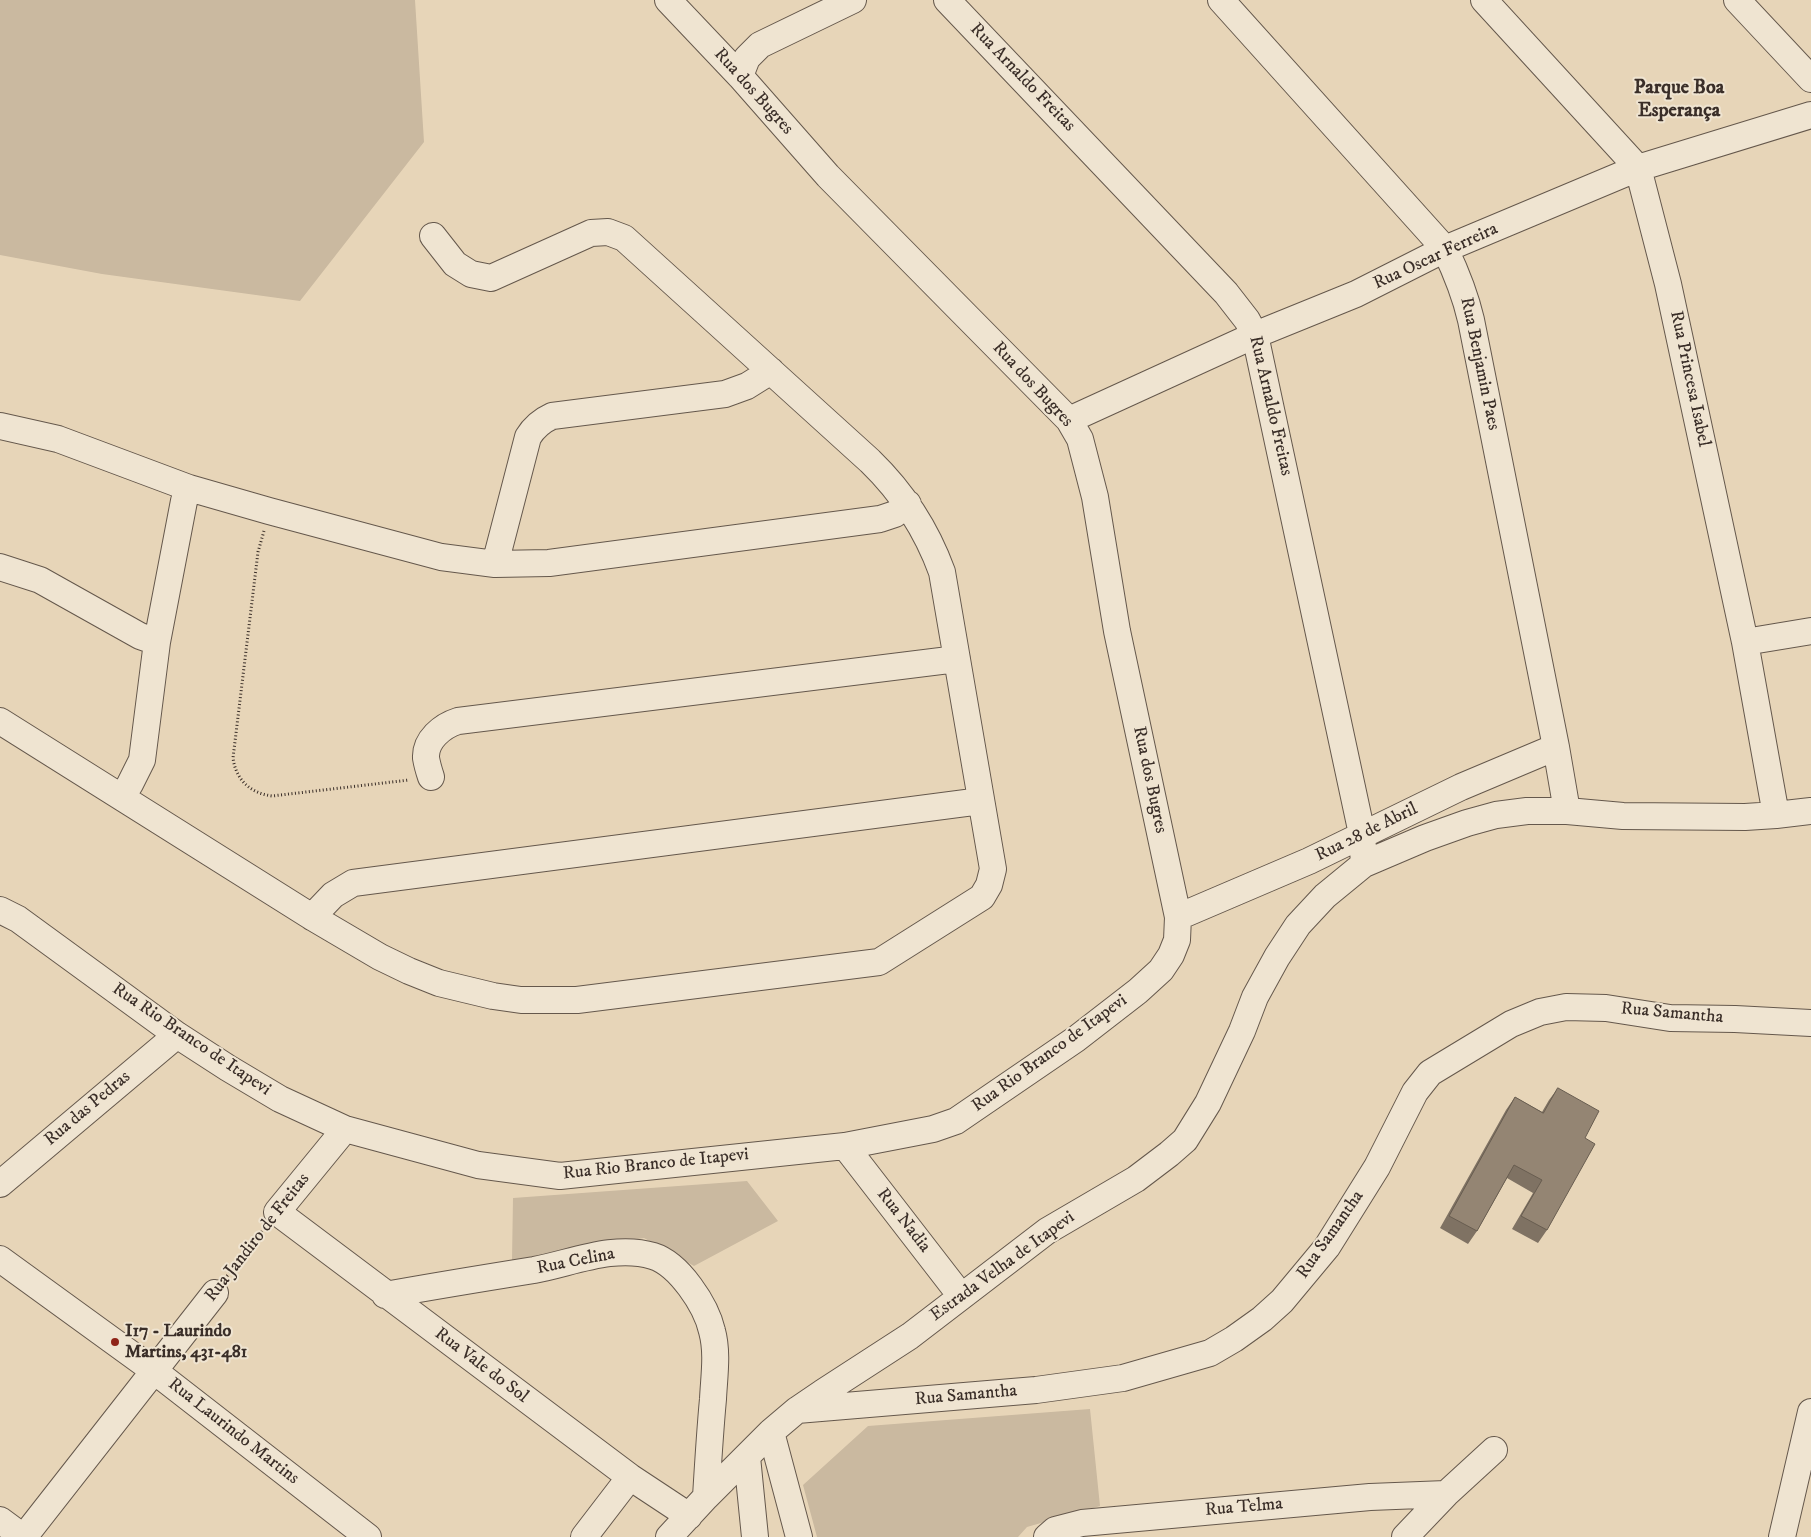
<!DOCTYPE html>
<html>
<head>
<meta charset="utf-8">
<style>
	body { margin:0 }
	canvas { display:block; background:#e7d5b8 }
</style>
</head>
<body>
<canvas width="1811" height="1537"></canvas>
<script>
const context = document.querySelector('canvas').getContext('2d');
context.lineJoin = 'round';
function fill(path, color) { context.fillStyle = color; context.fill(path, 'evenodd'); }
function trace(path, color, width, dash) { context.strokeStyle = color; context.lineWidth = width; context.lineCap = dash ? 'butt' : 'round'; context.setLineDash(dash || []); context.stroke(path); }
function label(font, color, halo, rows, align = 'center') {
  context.font = font + ' "IM FELL DW Pica",serif'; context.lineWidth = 4; context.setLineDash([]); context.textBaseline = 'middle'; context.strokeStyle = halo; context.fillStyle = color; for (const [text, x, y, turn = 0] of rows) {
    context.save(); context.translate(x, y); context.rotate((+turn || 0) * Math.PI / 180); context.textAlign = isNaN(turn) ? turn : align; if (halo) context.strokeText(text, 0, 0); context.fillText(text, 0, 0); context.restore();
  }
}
const green = new Path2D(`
	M0,0H415L424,142L300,301L102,274L0,255Z
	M747,1181L778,1221L694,1266L644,1238L512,1260L513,1198Z
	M1090,1409L1100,1506L1027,1527L1018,1537H817L803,1485L868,1426Z`);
const path = new Path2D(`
	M264,531L258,552L233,758C236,780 250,793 272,796L409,780
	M227,1276L263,1230`);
const minor = new Path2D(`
	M947,0L1226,293L1247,320L1255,335L1362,834L1364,864
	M1221,0L1445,249C1456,272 1465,294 1471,320L1556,747L1567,811
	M1484,0L1638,168L1668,284L1745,642L1776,815
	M1737,0L1811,79
	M740,76L747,58L760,45L853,0
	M1069,420L1255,335L1356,294L1445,249L1638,168L1811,115
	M0,426L58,439L189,488L269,511L441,557L495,564L549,563L880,519L895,514L908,504
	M495,564L528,437C534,427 541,421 552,416L725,394L747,386L771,371
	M0,567L40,580L140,636L157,642
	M1745,642L1811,631
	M0,721L312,917L380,957L409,971L439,983L493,996L521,1000H577L879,962L982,897L989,885L993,869L942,572C926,528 903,493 870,461L624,238L608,232L591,233L491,278L471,274L455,264L433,236
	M431,777C429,771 427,764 426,758C425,740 442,726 458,721L957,659
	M122,797L130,784L142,760L157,642L184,501L189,488
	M0,910L18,919L177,1035L228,1068L280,1099L345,1129L478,1165L560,1176L845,1146L933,1129L956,1121L1076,1039L1138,991L1161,970L1171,955L1177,940L1178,917L1117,631L1095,497L1080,439L1069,420L828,176L740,76L668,0
	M312,917L333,895L353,883L981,801
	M1178,917L1309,861L1461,787L1556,747
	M345,1129L277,1212L630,1477L689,1516
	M845,1146L961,1296
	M0,1184L177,1035
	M0,1259L153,1370L368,1537
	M385,1295C435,1286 484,1278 534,1270C572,1263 614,1244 653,1256C679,1264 706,1305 712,1331C718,1353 714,1377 713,1399C710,1431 708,1464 706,1497
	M797,1410L1036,1390L1123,1378L1210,1353L1234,1339L1262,1319L1282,1301L1327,1247L1377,1167L1415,1092L1430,1073L1511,1024L1540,1012L1566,1007L1606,1008L1670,1018L1735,1019L1811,1023
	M771,1432L799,1537
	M747,1457L755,1537
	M0,1520L23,1537
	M24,1537L215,1293
	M584,1537L630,1477
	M669,1537L706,1497L771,1432L797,1410L822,1393L910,1336L1047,1231L1136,1179L1169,1154L1185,1140L1208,1103L1242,1031L1255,997L1277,957L1298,925L1325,896L1364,864L1425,838L1467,823L1496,815L1527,811H1567L1623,816L1745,817L1776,815L1811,811
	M1047,1537L1055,1530L1082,1523L1370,1497L1446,1494
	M1405,1537L1446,1494L1494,1450
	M1782,1537L1811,1412`);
const wall = new Path2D(`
	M1558,1088L1547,1230L1538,1243L1512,1229L1533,1193L1507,1178L1477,1231L1468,1244L1440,1228L1506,1110L1515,1097L1542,1112L1549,1100Z`);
const building = new Path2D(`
	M1558,1088L1599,1111L1585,1138L1595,1144L1547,1230L1521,1216L1542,1180L1514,1165L1477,1231L1449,1216L1515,1097L1543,1113Z`);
const markers = [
	[115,1342,5,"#8f2418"]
];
const streetNames = [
	["Rua Arnaldo Freitas",1022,78,46],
	["Rua dos Bugres",753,92,48],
	["Rua Oscar Ferreira",1436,257,-25],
	["Rua Benjamin Paes",1479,364,78],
	["Rua Princesa Isabel",1689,379,78],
	["Rua dos Bugres",1032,385,47],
	["Rua Arnaldo Freitas",1270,406,77],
	["Rua dos Bugres",1149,780,78],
	["Rua 28 de Abril",1367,833,-26],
	["Rua Samantha",1672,1014,5],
	["Rua Rio Branco de Itapevi",191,1040,34],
	["Rua Rio Branco de Itapevi",1050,1054,-36],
	["Rua das Pedras",88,1109,-40],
	["Rua Rio Branco de Itapevi",656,1165,-6],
	["Rua Nadia",903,1221,52],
	["Rua Samantha",1331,1235,-55],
	["Rua Jandiro de Freitas",258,1238,-52],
	["Rua Celina",576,1262,-11],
	["Estrada Velha de Itapevi",1003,1267,-36],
	["Rua Vale do Sol",481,1366,37],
	["Rua Samantha",966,1396,-5],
	["Rua Laurindo Martins",233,1432,38],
	["Rua Telma",1244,1508,-5]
];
const poiNames = [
	["I17 - Laurindo",125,1332],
	["Martins, 431-481",125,1353]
];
const quarterNames = [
	["Parque Boa",1679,89],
	["Esperança",1679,112]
];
fill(green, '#cab9a0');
trace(minor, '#65584c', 28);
trace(path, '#3a2e28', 3, [1, 2.5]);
trace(minor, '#efe4d1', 26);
fill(wall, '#7f7263');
fill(building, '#948573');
trace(building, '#685d50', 1);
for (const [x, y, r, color] of markers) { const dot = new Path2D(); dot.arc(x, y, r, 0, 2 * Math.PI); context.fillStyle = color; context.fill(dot); trace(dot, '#efe4d1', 2); }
label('18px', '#3a2e28', '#efe4d1', streetNames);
label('bold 18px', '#3a2e28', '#efe4d1', poiNames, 'left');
label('bold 20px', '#3a2e28', '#efe4d1', quarterNames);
</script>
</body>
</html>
